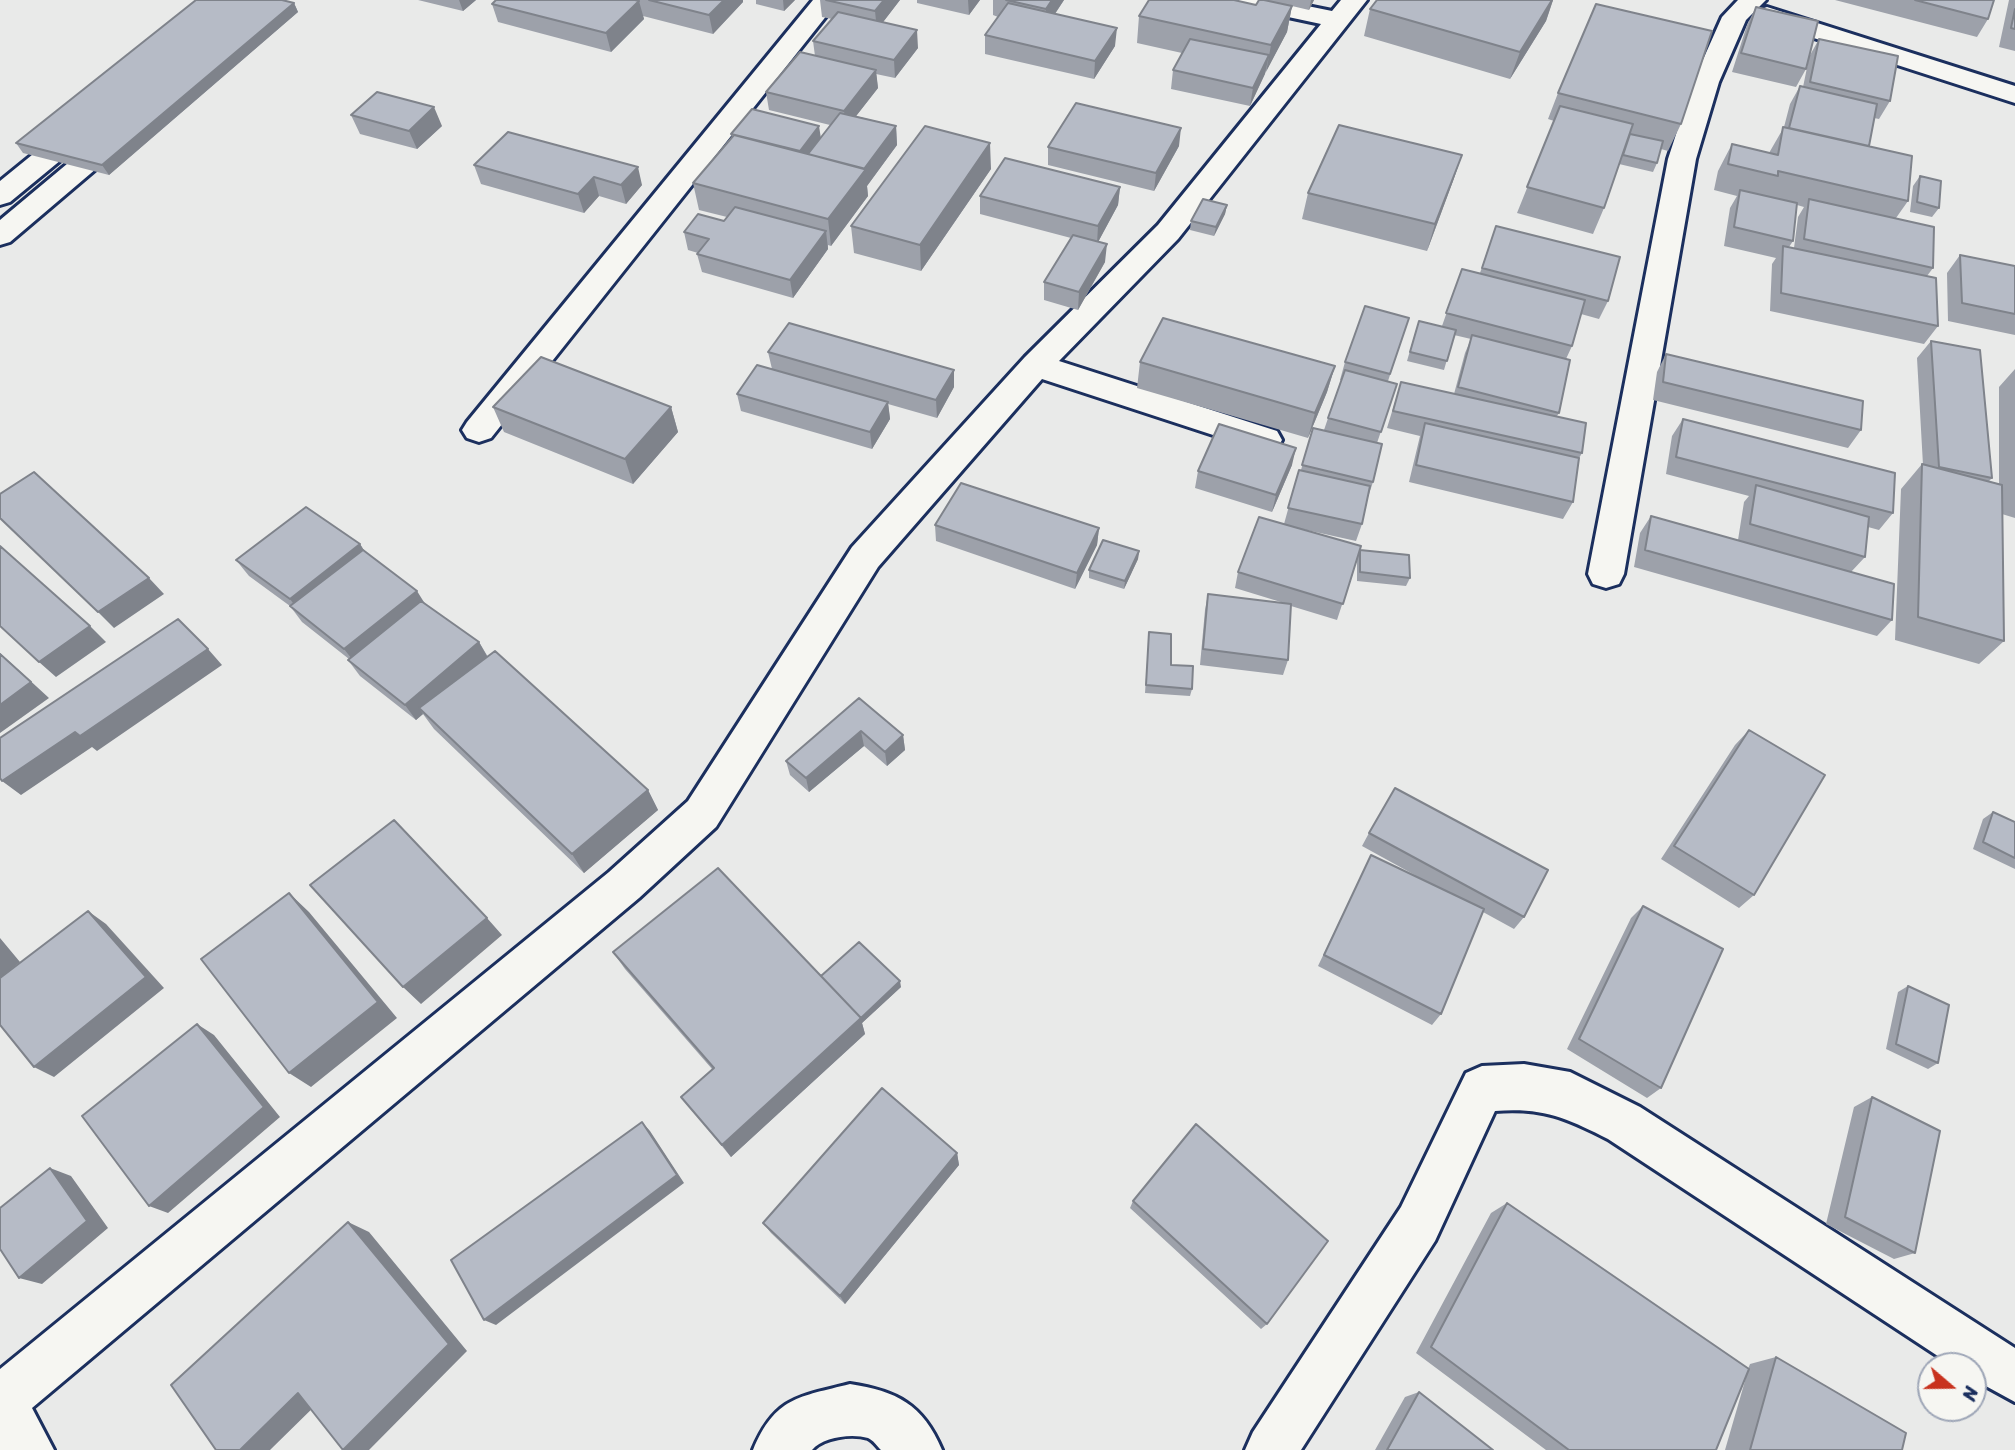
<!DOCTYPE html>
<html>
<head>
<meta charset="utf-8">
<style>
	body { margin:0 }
	#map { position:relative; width:2015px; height:1450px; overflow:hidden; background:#e9eae9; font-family:Sriracha,sans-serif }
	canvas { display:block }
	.north { position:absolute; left:1917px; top:1352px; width:70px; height:70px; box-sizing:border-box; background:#f6f6f2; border:2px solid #9ea6b7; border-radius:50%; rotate:110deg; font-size:19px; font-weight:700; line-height:28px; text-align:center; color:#1b2f5e }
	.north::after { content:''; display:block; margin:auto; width:24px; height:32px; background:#c8321e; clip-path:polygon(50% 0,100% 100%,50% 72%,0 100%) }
</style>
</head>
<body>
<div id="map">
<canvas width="2015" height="1450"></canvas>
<div class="north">N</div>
</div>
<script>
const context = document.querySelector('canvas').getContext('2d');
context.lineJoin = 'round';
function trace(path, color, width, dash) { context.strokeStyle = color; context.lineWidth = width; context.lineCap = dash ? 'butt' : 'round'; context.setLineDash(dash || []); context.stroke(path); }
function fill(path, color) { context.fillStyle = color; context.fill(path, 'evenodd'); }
const minor = new Path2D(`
	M813,0H839L491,438L479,442L467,438L462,430L467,422Z
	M1228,0H1278L1332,11L1341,0H1367L1178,239L1059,361L1277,431L1282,440L1277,449L1265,452L1042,379L878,567L716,827L639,898L32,1408L54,1450H0V1369L609,872L688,801L852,547L1025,357L1158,225L1321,24L1232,5Z
	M1738,0H1766L1746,20L1719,82L1696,159L1624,574L1619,584L1606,588L1593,584L1588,574L1668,159L1693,82L1722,17Z
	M1767,7L2015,86V103L1758,20L1754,15L1758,10Z
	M1524,1064L1570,1072L1640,1107L2015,1348V1402L1973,1379V1366H1953L1608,1139C1567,1118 1542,1107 1495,1111L1435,1241L1301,1450H1245L1253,1432L1401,1207L1466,1073L1482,1066Z
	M850,1384C896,1391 923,1404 942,1450H881C877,1446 873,1440 868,1438C852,1433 822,1437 812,1450H753C775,1397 799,1397 850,1384Z`);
const tertiary = new Path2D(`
	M85,118L95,120L99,126L95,132L10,202L0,205V181L75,120Z
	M120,126L130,128L134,134L130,140L10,242L0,245V220L110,128Z`);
const wall = new Path2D(`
	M418,0H476L463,11Z
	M496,0H743V2L713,34L643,16L644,19L611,52L498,22L492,4Z
	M756,0H795L784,11L756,4Z
	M820,0H900L883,22L918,48L895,78L876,74L878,88L856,116L896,126L897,145L867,186L868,196L831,246L828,245V249L793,298L702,272L697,254L698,253L688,250L684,232L724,221L727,217L699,210L693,183L732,137L731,134L821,137L830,125L769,110L766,92L815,56L813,41L832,19L822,17Z
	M917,0H980L969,15L917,3Z
	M993,0H1064L1055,14L1115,46L1094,79L985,54V35L998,17L993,15Z
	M1259,0H1314L1309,10L1292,6L1287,32L1266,71L1250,106L1171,89L1173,70L1182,53L1137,43L1139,16L1256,5Z
	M1377,0H1553L1546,21L1510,79L1364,36L1370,9Z
	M1835,0H1994L1988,19L1977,37Z
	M2009,0H2015V51L1999,47Z
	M294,3L298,12L109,175L23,153L16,143Z
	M1756,7L1809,57L1819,39L1890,101L1879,119L1874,118L1869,146L1908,201L1896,218L1933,268L1927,276L1938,326L1924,344L1770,311L1772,264L1776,258L1724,246L1730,208L1737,196L1714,190L1718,171L1732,144L1769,153L1784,127L1790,104L1800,86L1803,87L1809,58L1806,69L1796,87L1732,72L1747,25ZM1797,205L1804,207L1798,217L1794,248L1789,247L1793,241Z
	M1558,93L1681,124L1668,151L1661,149L1657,163L1653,172L1619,164L1604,208L1593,234L1517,213L1554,121L1548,119Z
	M351,115L442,126L417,149L360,134Z
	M508,132L642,185L626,204L599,196L584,213L481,184L474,165Z
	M1179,146L1154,191L1048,165V147Z
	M1462,155L1453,181L1427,251L1302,219L1308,193Z
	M991,169L921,271L854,253L851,226Z
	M1920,176L1939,208L1932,217L1910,212L1913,186Z
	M1120,187L1118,205L1098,242L1105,262L1078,310L1044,300V282L1071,238L980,214V196Z
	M1227,205L1225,214L1214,236L1190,230L1191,221Z
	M1496,226L1608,301L1599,319L1581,314L1572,346L1566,359L1559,413L1557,416L1582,453L1578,460L1573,502L1563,519L1409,482L1420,436L1387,428L1401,382L1454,394L1465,353L1471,339L1454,335L1444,370L1407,361L1416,330L1442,326L1462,269L1480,273Z
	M1960,255L2015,266V335L1948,321L1947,273Z
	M1409,318L1388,381L1397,384L1377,443L1373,482L1368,497L1362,524L1356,541L1293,527L1360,550L1410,578L1406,586L1357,581V559L1337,620L1291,606L1288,660L1283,675L1200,665L1205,610L1208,594L1284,603L1235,588L1238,572L1284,524L1299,470H1301L1313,428L1324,430L1341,380H1340L1345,362Z
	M1931,341L1992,478L1989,481L1999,484V387L2015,369V518L2002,514L2004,641L1979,664L1895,640L1901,489L1922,464L1923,465L1917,358Z
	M768,352L954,370V387L937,418L888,404L890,419L872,449L741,411L737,394L772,369Z
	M1666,354L1861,430L1848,448L1653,400L1657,372Z
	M1140,362L1335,366L1327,392L1308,438L1137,388Z
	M493,407H671L678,432L633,484L504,432Z
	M1683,419L1893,513L1879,530L1868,527L1865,557L1851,572L1892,620L1877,636L1634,567L1640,533L1651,516L1738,540L1744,502L1749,496L1666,474L1672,436Z
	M1292,465L1272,512L1195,488L1198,471Z
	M935,525L1099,528L1097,545L1075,589L936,541Z
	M360,544L365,552L425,604L479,642L488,657L648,790L658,810L584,873L434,729L423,714L416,720L360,676L348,660L349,659L302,622L290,606L249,576L236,560Z
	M1139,551L1138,559L1124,589L1089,578V570Z
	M1149,632L1171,665L1192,689L1190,696L1145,693Z
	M859,698L903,735L905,750L887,766L864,746L809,792L790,775L786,761Z
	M1749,730L1754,895L1739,908L1661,859L1735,745Z
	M1993,812L2015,822V869L1973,849L1983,819Z
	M1369,833L1524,917L1514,929L1483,912L1441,1014L1432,1025L1318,966L1371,855L1422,879L1362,846Z
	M1643,906L1661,1088L1647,1098L1567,1049L1631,918Z
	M613,952L821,976L901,987L862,1023L865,1034L731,1157L681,1097L712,1069L625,969Z
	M1908,986L1938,1063L1928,1069L1886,1049L1898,992Z
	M1872,1097L1915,1253L1894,1259L1826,1224L1854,1107Z
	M957,1153L959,1165L845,1304L771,1233L763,1223Z
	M1133,1201L1267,1324L1261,1329L1130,1208Z
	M1507,1203L1748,1369L1750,1364L1776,1357L1902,1450H1725L1747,1374L1716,1450H1546L1416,1353L1491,1213Z
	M1419,1392L1493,1450H1375L1405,1397Z`);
const shadedWall = new Path2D(`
	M459,0H476L463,11Z
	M724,0H743V2L713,34L709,15Z
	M783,0H795L784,11Z
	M884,0H900L877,30L875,11Z
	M968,0H980L969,15Z
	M1052,0H1064L1046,27V9Z
	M1311,0H1314L1309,10Z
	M1552,0H1553L1546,21L1510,79L1520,52Z
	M639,1L644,19L611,52L606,33Z
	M294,3L298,12L109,175L102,165Z
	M1292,6L1287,32L1266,72L1271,45Z
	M1117,28L1115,46L1094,79L1095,61Z
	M917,30L918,48L895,78L894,60Z
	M1269,55L1265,74L1250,106L1253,88Z
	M876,70L878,88L846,129L844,111Z
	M434,107L442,126L417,149L409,131Z
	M819,126L822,145L803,169L800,151Z
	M896,126L897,145L867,186L868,196L831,246L828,219Z
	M1181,128L1179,146L1154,191L1156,173Z
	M990,143L991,169L921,271L920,245Z
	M1462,155L1453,181L1427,251L1435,224Z
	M638,167L642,185L626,204L621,185Z
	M594,177L599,196L584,213L578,194Z
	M1120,187L1118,205L1097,244L1098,226Z
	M1227,205L1225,214L1214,236L1216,227Z
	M826,231L828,249L793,298L790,280Z
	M1107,244L1105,262L1078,310L1079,292Z
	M1335,366L1327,392L1308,438L1315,413Z
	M954,370V387L937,418L936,400Z
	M888,402L890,419L872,449L870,432Z
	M671,407L678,432L633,484L625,459Z
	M1296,448L1292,465L1272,512L1276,495Z
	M1099,528L1097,545L1075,589L1077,573Z
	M360,544L370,560L302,615L290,599Z
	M1139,551L1138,559L1124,589L1125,581Z
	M149,578L164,594L114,628L98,612Z
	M417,591L427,607L356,664L344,649Z
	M90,626L106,642L56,677L39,662Z
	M479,642L488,658L419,708L423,714L416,720L405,705Z
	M208,649L222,665L97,751L92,747L21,795L2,781L75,732Z
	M0,653L49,698L0,733Z
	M861,731L864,746L809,792L806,778Z
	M903,735L905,750L887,766L885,752Z
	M648,790L658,810L584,873L572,854Z
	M289,893L309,912L397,1018L311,1087L289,1073Z
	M88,911L106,924L164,988L54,1077L34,1067Z
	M487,918L502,935L421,1004L403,987Z
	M0,938L20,962L0,978Z
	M900,981L901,987L862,1023L865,1034L731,1157L722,1145Z
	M197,1024L214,1035L280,1117L168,1213L149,1206Z
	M642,1122L650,1131L684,1183L496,1325L484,1320Z
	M957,1153L959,1165L845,1304L840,1296Z
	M50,1168L71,1176L108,1228L42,1284L19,1278Z
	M348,1222L369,1232L467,1351L369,1450H343Z
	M298,1393L323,1398L270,1450H240Z`);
const building = new Path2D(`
	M196,0H282L294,3L102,165L16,143Z
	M496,0H635L639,1L606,33L492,4Z
	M649,0H724L709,15Z
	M826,0H884L875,11Z
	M1006,0H1052L1046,9Z
	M1149,0H1234L1256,5L1259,0H1264L1292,6L1271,45L1139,16Z
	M1377,0H1552L1520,52L1370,9Z
	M1915,0H1994L1988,19Z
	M1008,3L1117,28L1095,61L985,35Z
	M1596,4L1712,31L1681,124L1558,93Z
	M1756,7L1818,21L1806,69L1741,53Z
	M2015,9V29L2011,28Z
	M838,12L917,30L894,60L813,41Z
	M1190,39L1269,55L1253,88L1173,70Z
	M1819,39L1898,56L1890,101L1810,82Z
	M800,52L876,70L844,111L766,92Z
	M1800,86L1877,104L1869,146L1789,128Z
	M377,92L434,107L409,131L351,115Z
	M1076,103L1181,128L1156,173L1048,147Z
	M1560,106L1633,124L1604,208L1527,187Z
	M752,109L819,126L800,151L731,134Z
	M840,113L896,126L864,169L808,154Z
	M1339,125L1462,155L1435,224L1308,193Z
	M925,126L990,143L920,245L851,226Z
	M1783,127L1912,156L1908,201L1778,171V176L1728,164L1732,144L1778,155Z
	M508,132L638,167L621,185L594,177L578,194L474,165Z
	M1630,134L1663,141L1657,163L1623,155Z
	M734,135L866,169L828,219L693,183Z
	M1005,158L1120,187L1098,226L980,196Z
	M1920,176L1941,181L1939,208L1917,202Z
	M1740,190L1797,203L1793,241L1734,227Z
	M1203,199L1227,205L1216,227L1191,221Z
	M1809,199L1934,227L1933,268L1804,239Z
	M735,207L826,231L790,280L697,254L709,239L684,232L698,214L724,221Z
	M1496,226L1620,257L1608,301L1482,268Z
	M1073,235L1107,244L1079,292L1044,282Z
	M1783,246L1936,278L1938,326L1781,293Z
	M1960,255L2015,266V314L1962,303Z
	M1462,269L1585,300L1572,346L1446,313Z
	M1365,306L1409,318L1390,374L1345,362Z
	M1163,318L1335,366L1315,413L1140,362Z
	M1419,321L1456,330L1447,361L1410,352Z
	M789,323L954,370L936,400L768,352Z
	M1472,335L1570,360L1559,413L1458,387Z
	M1931,341L1980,350L1992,478L1939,467Z
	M1666,354L1863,401L1861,430L1663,382Z
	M541,357L671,407L625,459L493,407Z
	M757,365L888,402L870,432L737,394Z
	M1345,370L1397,384L1381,432L1328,418Z
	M1401,382L1586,423L1582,453L1393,411Z
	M1683,419L1895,473L1893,513L1676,457Z
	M1425,423L1579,458L1573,502L1416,465Z
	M1219,424L1296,448L1276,495L1198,471Z
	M1313,428L1382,444L1373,482L1302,465Z
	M1922,464L2002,485L2004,641L1918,617Z
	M1299,470L1370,486L1362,524L1288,508Z
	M34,472L149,578L98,612L0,518V494Z
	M961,483L1099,528L1077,573L935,525Z
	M1756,485L1869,517L1865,557L1750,524Z
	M306,507L360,544L290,599L236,560Z
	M1651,516L1894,584L1892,620L1645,550Z
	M1259,517L1361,546L1343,604L1238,572Z
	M1103,540L1139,551L1125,581L1089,570Z
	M0,546L90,626L39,662L0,626Z
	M363,550L417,591L344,649L290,606Z
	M1360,550L1409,555L1410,578L1360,572Z
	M1208,594L1291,604L1288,660L1203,649Z
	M421,601L479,642L405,705L348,660Z
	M178,619L208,649L80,736L75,732L2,781L0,778V738Z
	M1149,632L1171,634V665L1193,666L1192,689L1146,685Z
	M495,651L648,790L572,854L419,708Z
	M0,654L31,682L0,705Z
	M859,698L903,735L885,752L861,731L806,778L786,761Z
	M1749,730L1825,775L1754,895L1674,846Z
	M1395,788L1548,870L1524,917L1369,833Z
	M1993,812L2015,822V858L1983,842Z
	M394,820L487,918L403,987L310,885Z
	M1371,855L1484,909L1441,1014L1324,955Z
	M718,868L861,1018L722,1145L681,1097L714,1068L613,952Z
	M289,893L378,1002L289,1073L201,959Z
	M1643,906L1723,949L1661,1088L1579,1039Z
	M88,911L146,977L34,1067L0,1025V978Z
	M859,942L900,981L861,1018L821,976Z
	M1908,986L1949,1005L1938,1063L1896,1044Z
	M197,1024L264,1107L149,1206L82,1116Z
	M882,1088L957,1153L840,1296L763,1223Z
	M1872,1097L1940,1131L1915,1253L1845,1217Z
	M642,1122L677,1175L484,1320L451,1260Z
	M1196,1124L1328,1241L1267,1324L1133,1201Z
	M50,1168L87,1221L19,1278L0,1249V1208Z
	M1507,1203L1749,1369L1716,1450H1569L1431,1347Z
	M348,1222L449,1344L343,1450L298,1393L240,1450H216L171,1385Z
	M1776,1357L1906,1433L1902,1450H1750Z
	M1419,1392L1493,1450H1387Z`);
trace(minor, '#1b2f5e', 6);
trace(tertiary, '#1b2f5e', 6);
fill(minor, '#f6f6f2');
fill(tertiary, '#f6f6f2');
fill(wall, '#9da1aa');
fill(shadedWall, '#7f838b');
fill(building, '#b6bbc6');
trace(building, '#7f838b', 2);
</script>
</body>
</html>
